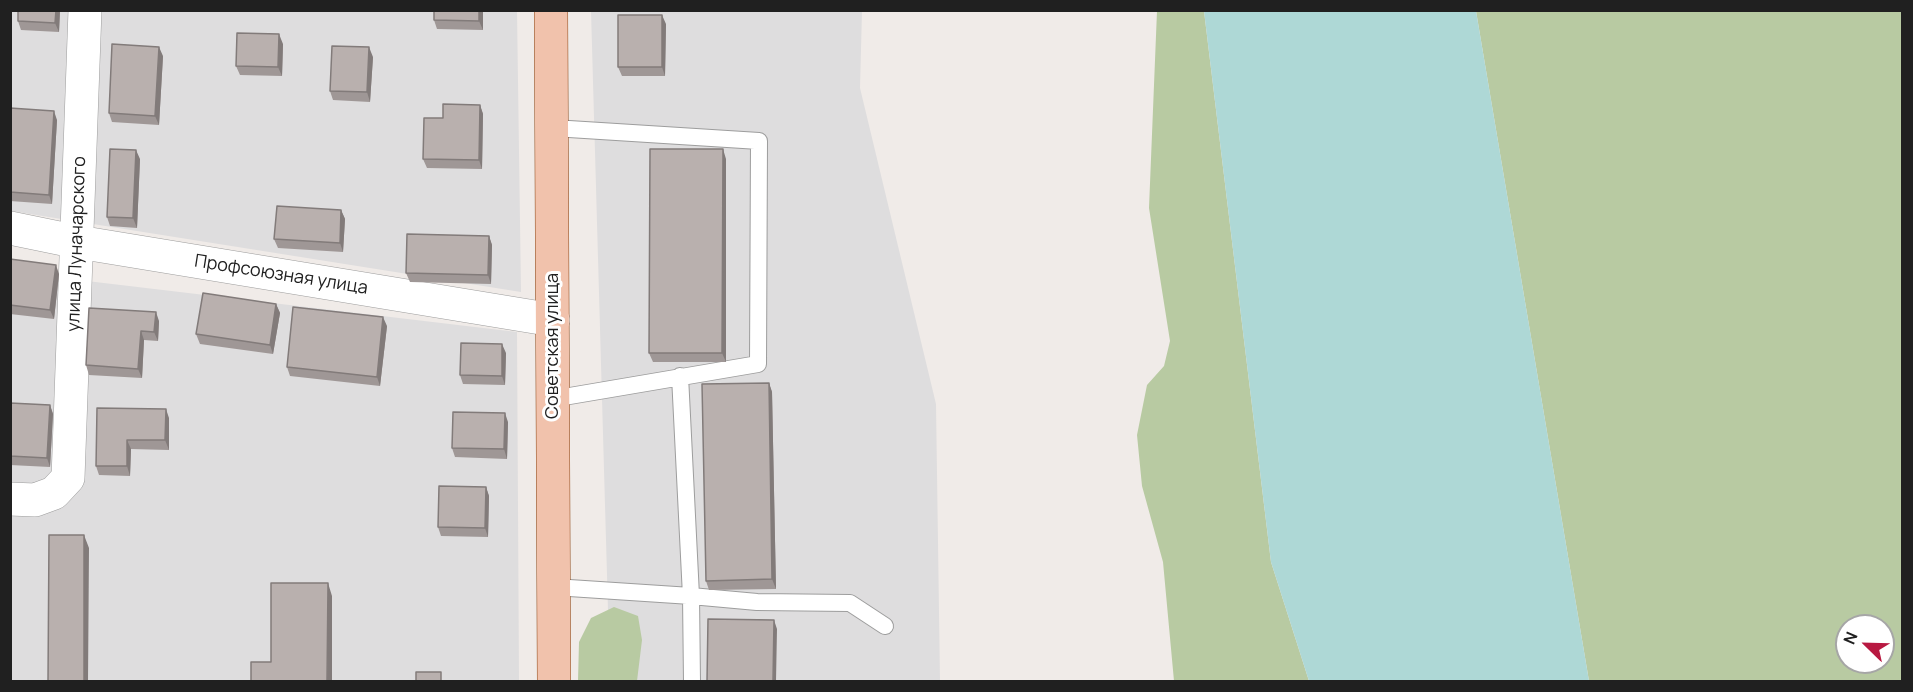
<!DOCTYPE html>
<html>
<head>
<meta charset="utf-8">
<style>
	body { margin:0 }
	#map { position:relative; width:1913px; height:692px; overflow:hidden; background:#f0ebe8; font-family:Manrope,sans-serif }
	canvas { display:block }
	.frame { position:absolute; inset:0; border:12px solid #202020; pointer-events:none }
	.north { position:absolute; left:1835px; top:614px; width:60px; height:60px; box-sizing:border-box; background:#fff; border:2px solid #a6a6a6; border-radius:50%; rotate:293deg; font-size:16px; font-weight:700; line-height:24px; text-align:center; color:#202020 }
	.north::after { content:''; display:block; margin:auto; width:21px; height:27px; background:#b81941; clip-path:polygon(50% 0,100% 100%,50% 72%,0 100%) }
</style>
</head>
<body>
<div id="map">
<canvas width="1913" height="692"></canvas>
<div class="frame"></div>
<div class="north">N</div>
</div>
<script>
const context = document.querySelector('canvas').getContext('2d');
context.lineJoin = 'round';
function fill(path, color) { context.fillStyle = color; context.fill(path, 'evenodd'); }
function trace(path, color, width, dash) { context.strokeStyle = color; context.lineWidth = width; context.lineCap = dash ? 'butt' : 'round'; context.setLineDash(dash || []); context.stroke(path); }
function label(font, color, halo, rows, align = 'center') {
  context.font = font + ' Manrope,sans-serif'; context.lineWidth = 6; context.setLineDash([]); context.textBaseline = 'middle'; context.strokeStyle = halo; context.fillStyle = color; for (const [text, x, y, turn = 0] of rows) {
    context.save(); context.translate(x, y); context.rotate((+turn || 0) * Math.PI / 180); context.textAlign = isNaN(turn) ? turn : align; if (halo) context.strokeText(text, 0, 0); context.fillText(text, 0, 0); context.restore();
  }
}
const residential = new Path2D(`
	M10,11H517L521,292L11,211Z
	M591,11H862L860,88L936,404L940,681H610Z
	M11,272L517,332L519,681L11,682Z`);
const forest = new Path2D(`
	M1157,11H1204L1271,562L1309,681H1174L1163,562L1142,486L1137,435L1147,385L1164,366L1170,341L1149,208Z
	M1476,11H1902V681H1589ZM1847,626H1883V662H1847Z
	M614,607L638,616L642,640L637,681H578L579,642L591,618Z`);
const water = new Path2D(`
	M1204,11H1476L1589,681H1309L1271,562Z`);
const service = new Path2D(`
	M680,376L691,596L692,682
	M552,399L758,364L759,141L553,128
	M554,587L691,596L757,602L850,603L885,626`);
const minor = new Path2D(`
	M10,228L78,242L553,320
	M10,499L35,500L54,493L68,478L85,10`);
const primary = new Path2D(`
	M551,10L554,682`);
const wall = new Path2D(`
	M60,10L59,32L21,30L18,21Z
	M483,10V30L437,29L434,20Z
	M666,24L665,76H622L618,67Z
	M283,44L282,76L240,75L236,66Z
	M163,56L159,125L112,122L109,113Z
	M373,57L370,102L333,100L330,91Z
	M480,105L483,114L482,169L427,168L423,159L443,118Z
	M10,108L57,120L52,204L10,201Z
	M140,159L137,228L110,226L107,217Z
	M726,159V362H653L649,353Z
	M341,210L345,219L343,252L278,248L274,239Z
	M489,236L492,245L491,284L410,282L406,273Z
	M10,259L59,274L54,319L10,314Z
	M276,304L280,313L273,354L200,344L196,334Z
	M89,308L159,321L158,341L144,340L142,378L89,375L86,365Z
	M387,326L380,386L290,376L287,367Z
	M506,353L505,385L463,384L460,375Z
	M769,383L772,392L776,589L709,590L706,581Z
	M10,403L50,405L53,414L50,467L10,465Z
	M97,408L169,418V450L131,449L130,476L99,475L96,466Z
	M508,422L507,459L455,457L452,448Z
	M486,487L489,496L488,537L441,536L438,527Z`);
const shadedWall = new Path2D(`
	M56,10H60L59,32L55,23Z
	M479,10H483V30L479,21Z
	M662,15L666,24L665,76L662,67Z
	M279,34L283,44L282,76L278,67Z
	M159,47L163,56L159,125L155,116Z
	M369,47L373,57L370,102L367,92Z
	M480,105L483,114L482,169L479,160Z
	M54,111L57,120L52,204L49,195Z
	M723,149L726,159V362L722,353Z
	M136,150L140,159L137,228L133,218Z
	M341,210L345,219L343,252L340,243Z
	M489,236L492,245L491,284L488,275Z
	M56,265L59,274L54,319L50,310Z
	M276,304L280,313L273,354L270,345Z
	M156,312L159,321L158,341L154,332Z
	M383,317L387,326L380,386L377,377Z
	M141,331L144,340L142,378L138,369Z
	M502,344L506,353L505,385L502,376Z
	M769,383L772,392L776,589L772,579Z
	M50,405L53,414L50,467L47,458Z
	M166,409L169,418V450L165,440Z
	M505,413L508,422L507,459L504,449Z
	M127,440L131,449L130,476L127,466Z
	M486,487L489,496L488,537L485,528Z
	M84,535L89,548L88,681H84Z
	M328,583L332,596V681H327Z
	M774,620L777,629L776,681H773Z`);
const building = new Path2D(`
	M18,10H56L55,23L18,21Z
	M434,10H479V21L434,20Z
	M618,15H662V67H618Z
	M237,33L279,34L278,67L236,66Z
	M112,44L159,47L155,116L109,113Z
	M332,46L369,47L367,92L330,91Z
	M443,104L480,105L479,160L423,159L424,118H443Z
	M10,108L54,111L49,195L10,192Z
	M110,149L136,150L133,218L107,217Z
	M650,149H723L722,353H649Z
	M277,206L341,210L340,243L274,239Z
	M407,234L489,236L488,275L406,273Z
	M10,259L56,265L50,310L10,305Z
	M203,293L276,304L270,345L196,334Z
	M293,307L383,317L377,377L287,367Z
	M89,308L156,312L154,332L141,331L138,369L86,365Z
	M461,343L502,344V376L460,375Z
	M769,383L772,579L706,581L702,384Z
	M10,403L50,405L47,458L10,456Z
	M97,408L166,409L165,440H127V466H96Z
	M453,412L505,413L504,449L452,448Z
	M439,486L486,487L485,528L438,527Z
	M49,535H84V681H48Z
	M271,583H328L327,681H251V662H271Z
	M708,619L774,620L773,681H707Z
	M416,672H441V681H486H416Z`);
const streetNames = [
	["улица Луначарского",77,244,-88],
	["Профсоюзная улица",281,275,9],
	["Советская улица",553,346,-90]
];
fill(residential, '#deddde');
fill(forest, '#b8caa2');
fill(water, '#aed8d6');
trace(service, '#9d9d9d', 18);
trace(minor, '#9d9d9d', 34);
trace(primary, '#8a4413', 34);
trace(service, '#fff', 16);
trace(minor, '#fff', 33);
trace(primary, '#f1c2ac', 33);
fill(wall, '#9f9796');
fill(shadedWall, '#827b7a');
fill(building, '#b9b0ae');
trace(building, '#827b7a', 1.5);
label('18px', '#202020', '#fff', streetNames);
</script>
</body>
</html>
